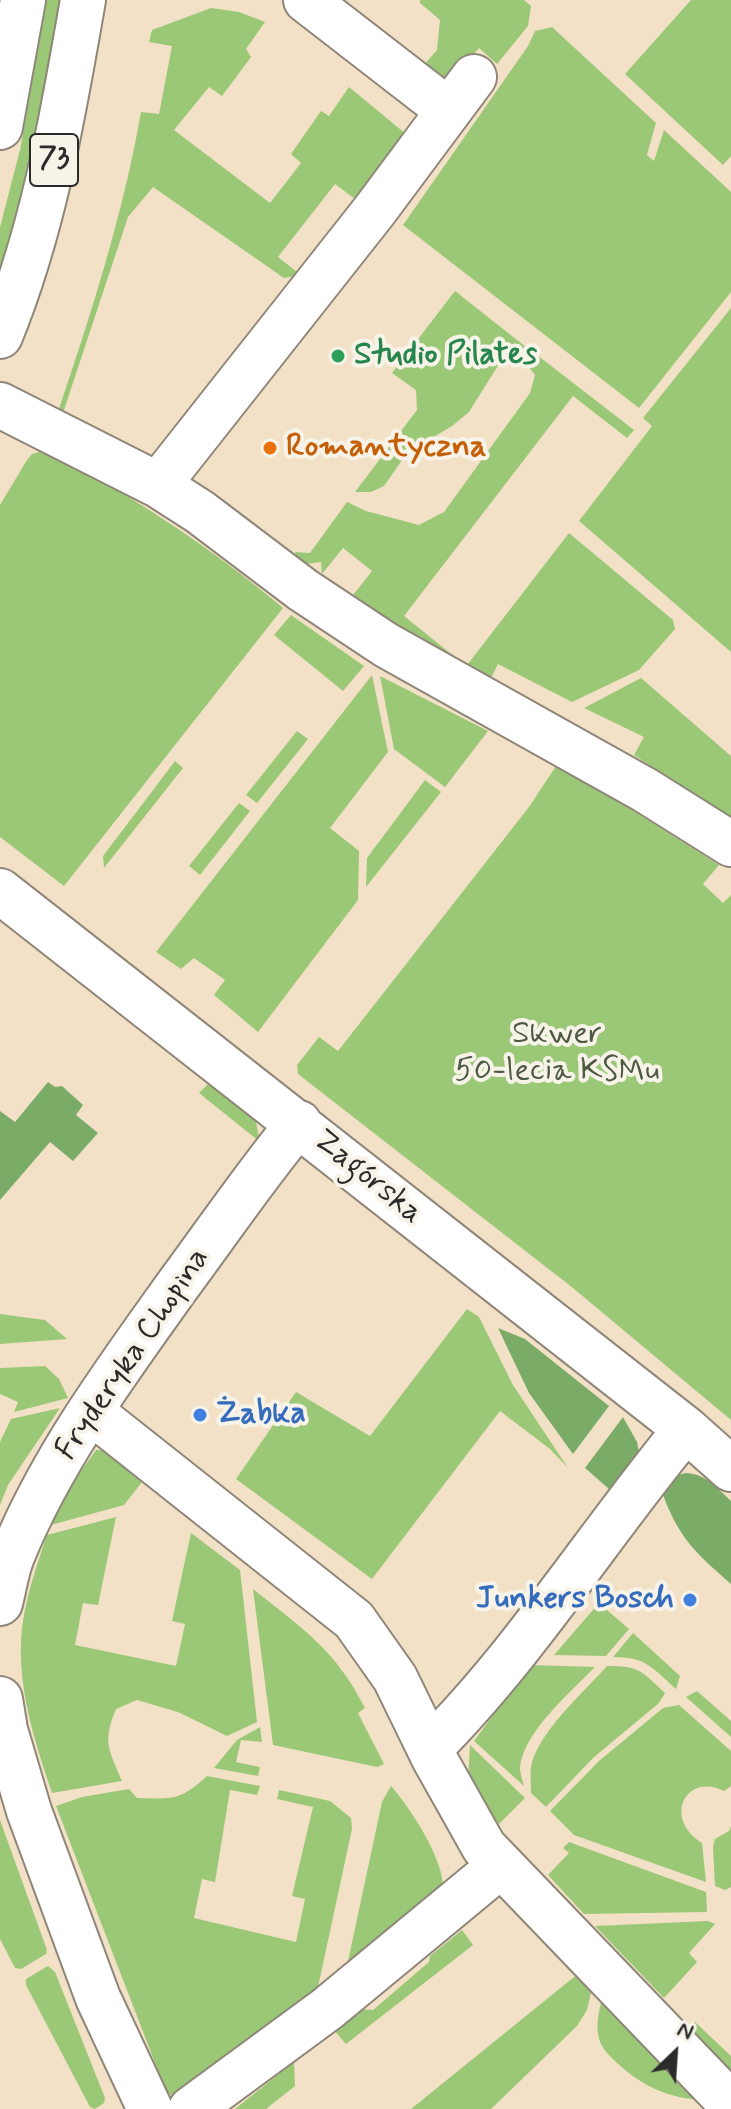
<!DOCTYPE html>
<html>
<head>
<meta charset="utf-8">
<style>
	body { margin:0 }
	#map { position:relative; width:731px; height:2109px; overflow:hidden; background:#f3e1c7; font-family:Mynerve,sans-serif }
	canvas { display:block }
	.north { position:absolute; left:635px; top:2013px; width:80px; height:80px; -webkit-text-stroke:6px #f7f3e8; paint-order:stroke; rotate:25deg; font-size:22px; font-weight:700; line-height:32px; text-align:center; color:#2b2b2b }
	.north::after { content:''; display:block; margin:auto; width:28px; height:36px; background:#2b2b2b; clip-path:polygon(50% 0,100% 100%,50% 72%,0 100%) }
</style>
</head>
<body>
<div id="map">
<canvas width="731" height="2109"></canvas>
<div class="north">N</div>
</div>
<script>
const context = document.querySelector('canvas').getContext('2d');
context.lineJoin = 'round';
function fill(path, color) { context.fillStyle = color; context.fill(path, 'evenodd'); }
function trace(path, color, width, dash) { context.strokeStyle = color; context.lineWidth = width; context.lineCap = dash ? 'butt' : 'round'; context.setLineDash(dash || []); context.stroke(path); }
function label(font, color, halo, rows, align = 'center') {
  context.font = font + ' Mynerve,sans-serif'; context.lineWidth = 8; context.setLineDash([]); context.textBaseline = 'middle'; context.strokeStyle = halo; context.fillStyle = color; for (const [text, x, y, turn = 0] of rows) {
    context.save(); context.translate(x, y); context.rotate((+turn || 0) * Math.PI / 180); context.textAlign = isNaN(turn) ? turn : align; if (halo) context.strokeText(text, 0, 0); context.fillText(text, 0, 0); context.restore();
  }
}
const green = new Path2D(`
	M47,0H62L31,167L0,279V227L20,150Z
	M420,0H524L531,6L528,26L497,64L479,48C459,71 449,85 417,73L437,50L440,20L420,3Z
	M691,0H731V156L723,165L625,74Z
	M211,8L239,12L265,22L246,49L251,57L222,96L209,87L174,130L270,203L301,163L291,154L321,111L329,116L349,87L406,134L359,202L335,184L278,257L301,275L284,278L153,187L128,217L62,416L58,412C91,314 123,215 141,112L159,114L172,46L149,42L152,30Z
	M552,27L656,123L647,155L654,161L664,130L731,192V292L639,408L403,225L528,46L535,31Z
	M455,291L531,351L522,362L514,358L499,364L469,412L452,426L407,453L384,486L371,492H355L417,410L416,390L392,373Z
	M731,308V652L579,521L652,426L643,418Z
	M537,355L634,430L627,438L573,396L404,616L455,657L451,661L350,599L372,571L343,548L322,574L321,562L299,565L295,552L310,553L347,502L366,511L419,525L444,512L530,393L535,375L528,366Z
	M46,450C132,496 208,545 283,608L64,886L0,837V505L27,460L32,454Z
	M569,533L673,620L675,629L639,670L572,702L498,664L489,682L464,669Z
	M291,615L364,666L343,691L274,635Z
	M372,675L388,752L330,828L359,851L358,900L258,1032L214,995L225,980L194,958L181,969L156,952Z
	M380,676L488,731L445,787L394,749Z
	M641,678L731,756V819L634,755L644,737L584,708Z
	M297,731L308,739L257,803L246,795Z
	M175,761L183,768L104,868L103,856Z
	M558,763L719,865L703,884L723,903L731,895V1420L573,1288L298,1074L297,1065L319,1037L338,1051L529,807Z
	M425,780L441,792L366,887L367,858Z
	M239,803L250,811L200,875L189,866Z
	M210,1082L255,1117L260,1142L199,1093Z
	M467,1309L479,1317L513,1385L568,1468L550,1449L500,1411L372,1579L236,1479L296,1392L370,1436Z
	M0,1314L45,1320L67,1339L0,1344Z
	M45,1366L59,1379L68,1398L14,1412L18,1402L0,1394V1368Z
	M60,1408L8,1485L0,1505V1442L11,1419Z
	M96,1450H105L142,1482L124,1505L51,1525L69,1488Z
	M116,1517L98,1605L83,1603L75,1645L176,1666L185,1624L172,1621L191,1533L240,1570L257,1722L227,1736L178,1712L137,1700L116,1709C102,1742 109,1750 122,1781L52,1793C36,1745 19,1694 21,1642C22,1608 36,1567 47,1535Z
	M253,1589C303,1629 335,1649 365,1708L358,1713L384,1764L377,1767L273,1745Z
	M599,1603L629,1629L606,1656L554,1655Z
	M633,1633L680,1676L676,1689C652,1668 647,1657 613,1657Z
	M530,1665L595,1667C571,1692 523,1732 520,1768C520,1774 523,1781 524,1786L474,1741Z
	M607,1666C641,1666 641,1671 665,1693L659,1703L593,1758L546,1807L531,1793C531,1785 530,1775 531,1767C537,1733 584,1692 607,1666Z
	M697,1691L731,1721V1737L686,1697Z
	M679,1705L731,1751V1786L724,1791C688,1772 661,1816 702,1843L706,1882L574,1835L550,1811L599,1761L663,1708Z
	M260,1727L262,1742L241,1740L236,1762L260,1767L258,1776L214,1768L237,1740Z
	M470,1745L525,1798L499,1824L468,1781Z
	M207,1776L260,1786L257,1795L230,1790L215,1882L202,1879L194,1918L296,1942L305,1899L292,1896L313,1807L277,1799L279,1790L330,1801L351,1818L352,1829L318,1987L309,2006L175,2096L167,2094L56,1806L82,1797L129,1789L137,1798C172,1799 180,1801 207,1776Z
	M391,1786C411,1809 444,1859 443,1889L344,1980L382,1802Z
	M0,1820L47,1950L46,1954L21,1969L15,1968L0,1939Z
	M731,1826V1887L725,1890L715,1886L713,1847L715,1839L729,1831Z
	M569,1842L706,1892L707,1912L584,1914L548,1875L569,1853L563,1848Z
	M708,1921L715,1924L689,1953L697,1962L664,1998L595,1926Z
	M462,1930L473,1945L346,2044L334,2030L357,2009L373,2010L429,1962L430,1956Z
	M48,1966L55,1972L105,2098L104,2103L95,2109L90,2107L26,1985V1979Z
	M579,1973L592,1988L587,2010L577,2026L491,2109H411Z
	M603,1994L703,2100C667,2098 644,2087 617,2063C610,2056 601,2048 599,2038C595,2023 600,2008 603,1994Z
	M695,2022L731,2056V2085L688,2028Z
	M294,2062L295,2086L266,2109H235Z`);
const forest = new Path2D(`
	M48,1082L55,1087L62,1086L83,1105L76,1115L98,1133L73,1161L50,1142L0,1200V1111L15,1122Z
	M498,1328L525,1339L609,1406L573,1454L529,1393Z
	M623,1417L637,1442L641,1463L617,1496L585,1468Z
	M685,1473C705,1473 717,1488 731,1501V1584C695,1552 679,1539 662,1492L676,1476Z`);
const minor = new Path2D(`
	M306,0L448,110
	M0,405L158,485L200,512L303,590L386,645L645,790L731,844
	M158,485L375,210L474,77
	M0,891L686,1429L731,1469
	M90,1411L354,1620L395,1678L434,1758L484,1847L731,2104
	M0,1603C4,1588 6,1571 12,1556C51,1459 118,1369 178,1285C218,1231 256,1175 299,1123
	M0,1699L5,1730L29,1811L98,1998L150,2109
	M430,1748C526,1652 599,1534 686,1429
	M191,2109L327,2009L500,1866`);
const major = new Path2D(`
	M0,127L23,0
	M0,336C44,228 63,115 83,0`);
const markers = [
	[338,356,8,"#2e9e5b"],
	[270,448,8,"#e8710a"],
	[200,1415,8,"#3f7fe0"],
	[690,1600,8,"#3f7fe0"]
];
const shields = [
	[54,160,48]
];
const shieldNames = [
	["73",54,160]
];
const leisureNames = [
	["Studio Pilates",354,356]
];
const foodNames = [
	["Romantyczna",286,448]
];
const parkNames = [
	["Skwer",557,1035],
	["50-lecia KSMu",557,1072]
];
const streetNames = [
	["Zagórska",367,1178,39],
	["Fryderyka Chopina",134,1355,-56]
];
const shopNames = [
	["Żabka",216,1415],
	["Junkers Bosch",674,1600,"right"]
];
fill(green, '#9ac876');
fill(forest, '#7bac67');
trace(minor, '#8f8679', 48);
trace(major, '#8f8679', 48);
trace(minor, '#fff', 44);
trace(major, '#fff', 44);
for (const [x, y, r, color] of markers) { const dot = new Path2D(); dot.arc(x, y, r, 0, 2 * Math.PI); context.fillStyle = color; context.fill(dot); trace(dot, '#f7f3e8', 3); }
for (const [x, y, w] of shields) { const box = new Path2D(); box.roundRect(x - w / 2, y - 26, w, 52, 6); context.fillStyle = '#f7f3e8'; context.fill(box); trace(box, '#2b2b2b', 2); }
label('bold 30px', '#2b2b2b', null, shieldNames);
label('bold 32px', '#27864d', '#f7f3e8', leisureNames, 'left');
label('bold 32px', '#c56008', '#f7f3e8', foodNames, 'left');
label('32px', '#4c5a42', '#f7f3e8', parkNames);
label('32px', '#2b2b2b', '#f7f3e8', streetNames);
label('bold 32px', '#366cbe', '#f7f3e8', shopNames, 'left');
</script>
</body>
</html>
